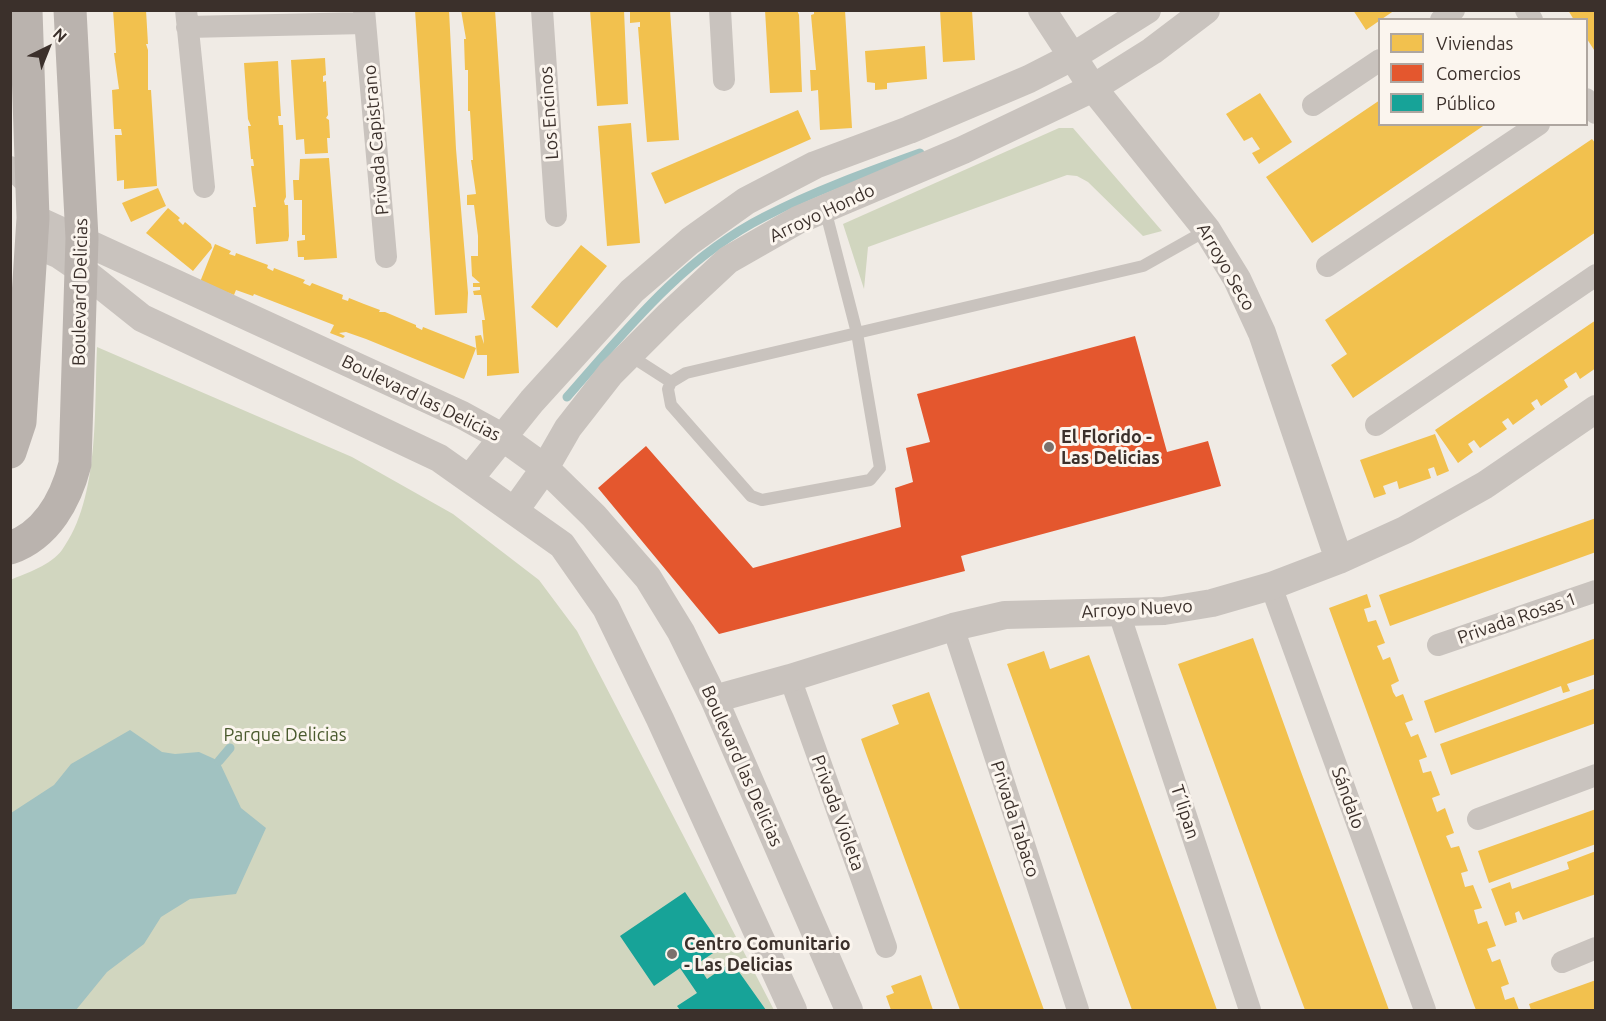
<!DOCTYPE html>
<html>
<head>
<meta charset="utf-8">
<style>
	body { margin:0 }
	#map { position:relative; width:1606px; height:1021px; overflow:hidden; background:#f0ebe5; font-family:Ubuntu,sans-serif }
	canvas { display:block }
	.frame { position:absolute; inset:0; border:12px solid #3b302b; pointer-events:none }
	.legend { position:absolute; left:1378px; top:18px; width:210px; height:108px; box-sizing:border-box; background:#fbf5ee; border:2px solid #aea6a0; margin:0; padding:8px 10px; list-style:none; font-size:18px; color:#3b302b }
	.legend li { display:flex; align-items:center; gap:12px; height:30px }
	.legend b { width:30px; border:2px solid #aea6a0 }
	.north { position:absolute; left:18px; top:18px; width:60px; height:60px; -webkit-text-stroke:4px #fbf5ee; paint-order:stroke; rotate:43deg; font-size:16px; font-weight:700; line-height:24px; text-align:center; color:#3b302b }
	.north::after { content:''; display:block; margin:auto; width:21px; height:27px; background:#3b302b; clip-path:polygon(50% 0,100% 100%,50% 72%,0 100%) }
</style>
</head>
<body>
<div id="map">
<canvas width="1606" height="1021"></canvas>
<div class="frame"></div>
<ul class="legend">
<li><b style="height:16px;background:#f2c14e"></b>Viviendas</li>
<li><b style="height:16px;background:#e4572e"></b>Comercios</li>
<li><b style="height:16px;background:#17a398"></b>Público</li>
</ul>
<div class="north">N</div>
</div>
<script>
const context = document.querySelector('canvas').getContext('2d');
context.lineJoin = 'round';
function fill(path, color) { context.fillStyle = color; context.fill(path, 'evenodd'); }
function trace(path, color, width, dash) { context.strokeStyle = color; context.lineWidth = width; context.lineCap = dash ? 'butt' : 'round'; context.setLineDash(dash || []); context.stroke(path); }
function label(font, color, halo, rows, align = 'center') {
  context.font = font + ' Ubuntu,sans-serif'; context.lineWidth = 6; context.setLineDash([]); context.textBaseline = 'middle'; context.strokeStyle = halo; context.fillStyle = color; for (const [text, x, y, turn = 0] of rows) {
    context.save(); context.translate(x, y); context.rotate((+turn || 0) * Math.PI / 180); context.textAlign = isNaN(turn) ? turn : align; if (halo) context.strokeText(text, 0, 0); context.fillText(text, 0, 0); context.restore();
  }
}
const green = new Path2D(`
	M1059,128H1073L1162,231L1143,236L1088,182L1077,176L1067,175L868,247L864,289L843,224Z
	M97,347L352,457L453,514L539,580L577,631L774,1010H11L10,580C27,573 51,565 62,550C100,498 94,409 97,347Z`);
const water = new Path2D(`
	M130,730L162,752L175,754L199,752L219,761L241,808L266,828L236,894L190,899L161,917L144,944L107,972L76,1010H11V813L54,785L71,764Z`);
const homes = new Path2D(`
	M113,10H146L148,44H146L148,50V90H151L157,186L124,189V180L117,181L115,135H122L121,129H114L112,90L119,89L114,53H116Z
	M415,10H449L456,149L468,293L467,313L435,315Z
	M461,10H495L519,373L487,376V355H477L475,336L481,335L484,344L482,320H485L481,295H474L473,291L480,290V287H473V283H480L472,276L471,256H478V236L474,205H467V195L476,194L471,160H473L470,111H468V70H465L464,39H466Z
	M590,10H624L628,104L597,106Z
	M630,10H670L679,140L647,142L638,27H640V22L630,23Z
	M765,10H797L799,15L802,92L770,93Z
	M814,10H845L852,128L820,130L818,90L811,91L810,70H816L811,15L814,14Z
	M940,10H972L975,60L943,62Z
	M1353,10H1395L1366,30Z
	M1568,10H1596V53L1587,39V20H1574Z
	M925,46L927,79L887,83V89L875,90V83L867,82L865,51Z
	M325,58L326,75L323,76V82L326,81L328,115L326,118L329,120L330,138H327L328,153L305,154L304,139L296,140L291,60Z
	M278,61L280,101L281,116H278L279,125H283L286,197L284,201L285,205H288L289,236L288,241L256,244L253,207H256L251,166H254L253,159H251L248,126H251L248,119L244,63Z
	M1260,93L1292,142L1259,164L1252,153L1260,149L1252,137L1244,141L1226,114Z
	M1380,100V124H1486L1312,243L1266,177Z
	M798,110L811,139L665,204L651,173Z
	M631,123L640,243L607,246L598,126Z
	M1592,139L1596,144V232L1353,398L1331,365L1347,354L1325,320Z
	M329,158L337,258L304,260V257H298L297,241L305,240V235H302V200H294L293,180H299L300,159Z
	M158,188L166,206L131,222L122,203Z
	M168,208L180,218L178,220L183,225L185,222L211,244L212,248L193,271L146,233Z
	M215,244L231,251L229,254L235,256L236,253L268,265L267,268L273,271L274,268L305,280L303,283L310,286L312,283L343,295L342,299L348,301L349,298L364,304L380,310L379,312H385L416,325V327L422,330L423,327L476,348L464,379L366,339L346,332L339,333L345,336L343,338L330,333L334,325L254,294L253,296L236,290L234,295L200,282Z
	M581,245L607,266L557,328L531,307Z
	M1596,320V368L1580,379L1576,372L1564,380L1568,387L1541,406L1537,399L1531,403L1535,409L1513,425L1508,418L1502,422L1507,429L1480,448L1474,440L1468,444L1473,452L1458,463L1435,430Z
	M1435,434L1449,471L1437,476L1434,467L1428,469L1431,478L1399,489L1397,481L1383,486L1386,494L1374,498L1360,460Z
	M1596,518V552L1390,626L1379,595Z
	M1367,594L1371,607L1364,609L1368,622L1376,620L1385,643L1377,646L1383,660L1390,657L1399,681L1391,685L1393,692L1396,697L1403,694L1413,720L1405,723L1411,737L1418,734L1427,757L1419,760L1423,773L1431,771L1440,795L1432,798L1437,812L1445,808L1454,833L1446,836L1451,848L1459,846L1468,871L1461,873L1465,887L1473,885L1482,908L1474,910L1478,924L1487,921L1496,946L1487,949L1492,962L1500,959L1509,984L1501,987L1505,1000L1514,997L1519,1010H1476L1474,1005L1329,608Z
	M1253,638L1300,769L1389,1010H1305L1278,938L1178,664Z
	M1596,638V674L1567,684L1570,691L1563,693L1561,686L1435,733L1424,701Z
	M1044,651L1050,669L1089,655L1217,1010H1132L1007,664Z
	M1596,688V723L1451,775L1440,744Z
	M929,692L977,824L1044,1010H960L867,756L861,739L899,724L892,705Z
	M1596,809V844L1489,883L1478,851Z
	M1596,851V894L1523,920L1519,911L1515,913L1517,922L1505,926L1491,889L1510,882L1512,889L1569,869L1567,862Z
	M921,975L933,1010H891L886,996L894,993L891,986Z
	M1596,980V1010H1531L1529,1004Z`);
const shops = new Path2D(`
	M1135,336L1167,452L1208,441L1221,486L961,556L965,571L719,634L598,488L646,446L753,568L901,527L895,488L913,482L906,448L930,442L917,394Z`);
const public = new Path2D(`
	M685,892L722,947L697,964L707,979L732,962L766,1010H680L677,1006L697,993L680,968L654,986L620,936Z`);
const stream = new Path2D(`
	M567,397C626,330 683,258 764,217C814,191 867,172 920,153
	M219,761L230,748`);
const service = new Path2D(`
	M825,209L857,333L880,468L870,480L762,500L751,496L671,405L668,389L671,382L686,373L1143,266L1207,230
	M629,355L671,382`);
const minor = new Path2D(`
	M186,10L204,187
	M364,10L386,257
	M542,10L556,216
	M720,10L724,80
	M1526,10L1532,20
	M1441,20L1454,10
	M187,27L365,23
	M1586,99L1596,113
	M1313,105L1380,60
	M10,167L32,189
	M1327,266L1539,124
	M1376,425L1596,275
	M1271,586L1425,1010
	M1119,613L1250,1010
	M953,627L1078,1010
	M1438,645L1596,591
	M790,678L886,947
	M1478,819L1596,775
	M1562,962L1596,948`);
const tertiary = new Path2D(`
	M1042,10L1093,88L1207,230L1237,279L1262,333L1339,560
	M33,218L462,415L502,437L545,468L594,516L648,578L681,632L714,699L849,1010
	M32,243L58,254L83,271L142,318L439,458L562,545L606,608L660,719L793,1010
	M470,478L532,401L632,291L690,241L746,201L815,165L909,130L1029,79L1072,57L1147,10
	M515,510L545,468L568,428L611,373L669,315L728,260L798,220L963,150L1093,88L1152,51L1206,10
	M714,699L790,678L953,627L1005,615L1164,611L1212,603L1271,586L1339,560L1405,530L1485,485L1596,409`);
const secondary = new Path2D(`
	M10,452L20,422L33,218L26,10
	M10,548C47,535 66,499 75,464L82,238L70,10`);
const markers = [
	[1049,447,6,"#7a716c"],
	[672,954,6,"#7a716c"]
];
const streetNames = [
	["Los Encinos",549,113,-94],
	["Privada Capistrano",376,140,-95],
	["Arroyo Hondo",822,213,-25],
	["Arroyo Seco",1226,267,60],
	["Boulevard Delicias",80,292,-89],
	["Boulevard las Delicias",421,398,26],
	["Arroyo Nuevo",1137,609,-3],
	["Privada Rosas 1",1517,618,-19],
	["Boulevard las Delicias",742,766,66],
	["Sándalo",1348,798,70],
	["T´lipan",1185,812,72],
	["Privada Violeta",838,813,70],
	["Privada Tabaco",1015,819,72]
];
const poiNames = [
	["El Florido -",1061,437],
	["Las Delicias",1061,458],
	["Centro Comunitario",684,944],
	["- Las Delicias",684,965]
];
const parkNames = [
	["Parque Delicias",285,735]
];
fill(green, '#d1d6bf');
fill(water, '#a1c2c1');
fill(homes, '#f2c14e');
fill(shops, '#e4572e');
fill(public, '#17a398');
trace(stream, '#a1c2c1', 9);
trace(service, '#c9c3be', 12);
trace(minor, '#c9c3be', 22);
trace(tertiary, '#c9c3be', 28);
trace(secondary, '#bab3ae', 33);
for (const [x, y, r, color] of markers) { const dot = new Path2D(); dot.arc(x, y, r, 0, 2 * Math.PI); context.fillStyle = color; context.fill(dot); trace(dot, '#fbf5ee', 2); }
label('18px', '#3b302b', '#fbf5ee', streetNames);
label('bold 18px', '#3b302b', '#fbf5ee', poiNames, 'left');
label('18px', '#4a5a2e', '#fbf5ee', parkNames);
</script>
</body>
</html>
